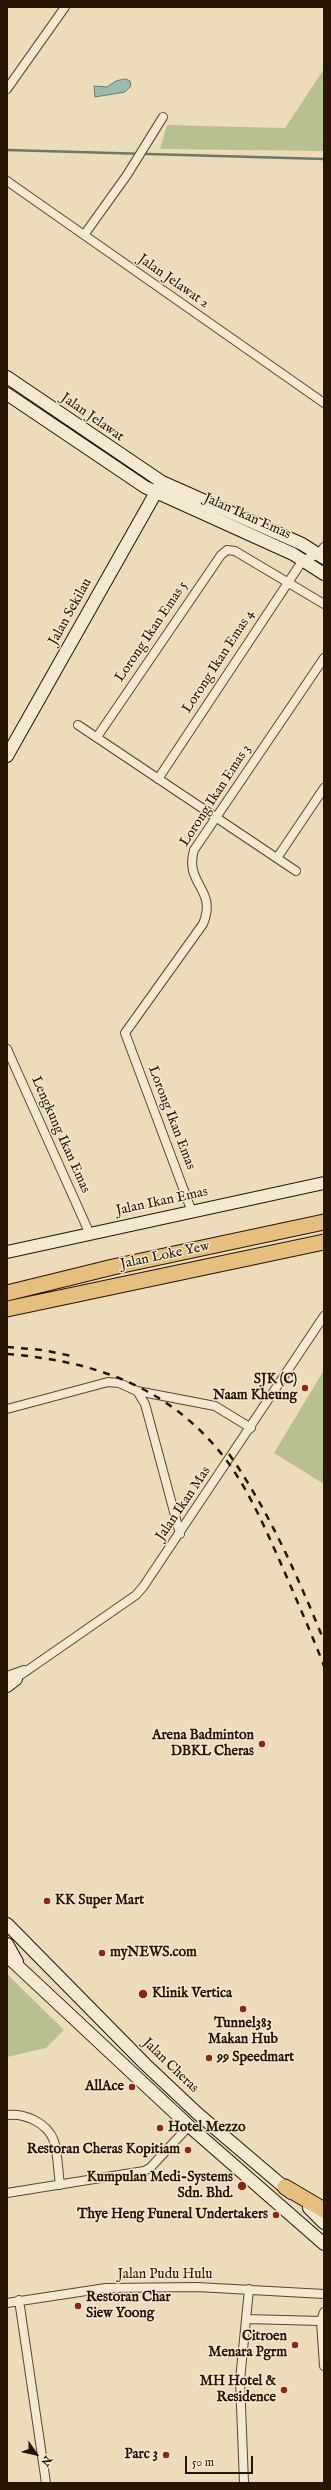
<!DOCTYPE html>
<html>
<head>
<meta charset="utf-8">
<style>
	body { margin:0 }
	#map { position:relative; width:331px; height:2490px; overflow:hidden; background:#eddcba; font-family:"IM FELL English",serif }
	canvas { display:block }
	.frame { position:absolute; inset:0; border:8px solid #261503; pointer-events:none }
	.north { position:absolute; left:16px; top:2434px; width:40px; height:40px; -webkit-text-stroke:3px #f3e8d2; paint-order:stroke; rotate:124deg; font-size:11px; font-weight:700; line-height:16px; text-align:center; color:#261503 }
	.north::after { content:''; display:block; margin:auto; width:14px; height:18px; background:#261503; clip-path:polygon(50% 0,100% 100%,50% 72%,0 100%) }
	.scale { position:absolute; left:185px; top:2456px; width:68px; height:18px; box-sizing:border-box; border:2px solid #261503; border-top:0; padding-left:5px; font-size:12px; line-height:14px; white-space:nowrap; color:#261503; -webkit-text-stroke:3px #f3e8d2; paint-order:stroke }
</style>
</head>
<body>
<div id="map">
<canvas width="331" height="2490"></canvas>
<div class="frame"></div>
<div class="north">N</div>
<div class="scale">50 m</div>
</div>
<script>
const context = document.querySelector('canvas').getContext('2d');
context.lineJoin = 'round';
function fill(path, color) { context.fillStyle = color; context.fill(path, 'evenodd'); }
function trace(path, color, width, dash) { context.strokeStyle = color; context.lineWidth = width; context.lineCap = dash ? 'butt' : 'round'; context.setLineDash(dash || []); context.stroke(path); }
function label(font, color, halo, rows, align = 'center') {
  context.font = font + ' "IM FELL English",serif'; context.lineWidth = 3; context.setLineDash([]); context.textBaseline = 'middle'; context.strokeStyle = halo; context.fillStyle = color; for (const [text, x, y, turn = 0] of rows) {
    context.save(); context.translate(x, y); context.rotate((+turn || 0) * Math.PI / 180); context.textAlign = isNaN(turn) ? turn : align; if (halo) context.strokeText(text, 0, 0); context.fillText(text, 0, 0); context.restore();
  }
}
const green = new Path2D(`
	M324,69V151L160,149L167,125L285,128Z
	M324,1370V1484L274,1453Z
	M7,1974L64,2030L46,2048L7,2057Z`);
const water = new Path2D(`
	M126,79L130,81L131,86L125,92L95,97L94,86L107,87L116,81Z`);
const stream = new Path2D(`
	M7,150L324,159`);
const street = new Path2D(`
	M7,89L65,7
	M7,181L324,403
	M84,235L127,175L163,117
	M78,725L296,871
	M97,737L221,555L227,550L235,551L324,604
	M158,779L303,560L319,554L324,547
	M277,858L324,788
	M7,1049L89,1232
	M192,1212L125,1033L203,924C218,889 184,885 194,850L324,658
	M137,1391L145,1404L180,1534
	M7,1409L108,1382L119,1383L137,1391L215,1406L251,1428
	M7,1676L24,1670
	M12,1681L136,1595L143,1587L324,1316
	M7,2115C24,2113 47,2122 54,2141C58,2154 58,2171 60,2185
	M7,2193L144,2171L150,2168L189,2126
	M19,2300L46,2483
	M7,2303L106,2288L197,2287L324,2294
	M324,2312L321,2321L324,2366
	M246,2319L321,2321
	M244,2483L240,2380L249,2289`);
const secondary = new Path2D(`
	M7,377L162,482L302,544L324,558
	M7,394L145,487L293,554L324,574
	M7,756L159,487
	M7,1252L324,1183
	M7,1686L16,1679
	M7,1924L145,2064L197,2113L291,2193
	M7,1944L17,1962
	M7,1956L189,2126L324,2244
	M309,2208L324,2223`);
const highway = new Path2D(`
	M7,1293L113,1267L324,1222
	M7,1309L324,1242
	M285,2187L324,2210`);
const rail = new Path2D(`
	M7,1347L43,1350L76,1357
	M7,1354C94,1361 168,1386 224,1457C249,1490 265,1528 282,1566C296,1599 311,1632 324,1666
	M229,1454C269,1511 298,1577 324,1641`);
const markers = [
	[305,1388,4,"#8f2418"],
	[262,1744,4,"#8f2418"],
	[47,1901,4,"#8f2418"],
	[102,1953,4,"#8f2418"],
	[143,1994,5,"#8f2418"],
	[243,2009,4,"#8f2418"],
	[209,2058,4,"#8f2418"],
	[132,2087,4,"#8f2418"],
	[160,2128,4,"#8f2418"],
	[188,2150,4,"#8f2418"],
	[242,2186,5,"#8f2418"],
	[276,2215,4,"#8f2418"],
	[78,2306,4,"#8f2418"],
	[295,2345,4,"#8f2418"],
	[284,2390,4,"#8f2418"],
	[166,2455,4,"#8f2418"]
];
const streetNames = [
	["Jalan Jelawat 2",173,282,35],
	["Jalan Jelawat",92,418,35],
	["Jalan Ikan Emas",247,517,24],
	["Jalan Sekilau",71,612,-61],
	["Lorong Ikan Emas 5",152,632,-56],
	["Lorong Ikan Emas 4",219,662,-57],
	["Lorong Ikan Emas 3",216,796,-57],
	["Lorong Ikan Emas",171,1118,69],
	["Lengkung Ikan Emas",60,1135,66],
	["Jalan Ikan Emas",162,1202,-12],
	["Jalan Loke Yew",165,1256,-12],
	["Jalan Ikan Mas",184,1504,-56],
	["Jalan Cheras",170,2066,44],
	["Jalan Pudu Hulu",165,2275]
];
const poiNames = [
	["SJK (C)",297,1380],
	["Naam Kheung",297,1396],
	["Arena Badminton",254,1736],
	["DBKL Cheras",254,1752],
	["KK Super Mart",55,1901,"left"],
	["myNEWS.com",110,1953,"left"],
	["Klinik Vertica",152,1994,"left"],
	["Tunnel383",243,2024,"center"],
	["Makan Hub",243,2040,"center"],
	["99 Speedmart",217,2058,"left"],
	["AllAce",124,2087],
	["Hotel Mezzo",168,2128,"left"],
	["Restoran Cheras Kopitiam",180,2150],
	["Kumpulan Medi-Systems",233,2178],
	["Sdn. Bhd.",233,2194],
	["Thye Heng Funeral Undertakers",268,2215],
	["Restoran Char",86,2298,"left"],
	["Siew Yoong",86,2314,"left"],
	["Citroen",287,2337],
	["Menara Pgrm",287,2353],
	["MH Hotel &",276,2382],
	["Residence",276,2398],
	["Parc 3",158,2455]
];
fill(green, '#b9c08f');
fill(water, '#99bcaf');
trace(water, '#6b796a', 1);
trace(stream, '#6b796a', 2.5);
trace(street, '#584731', 10);
trace(secondary, '#261503', 14);
trace(highway, '#261503', 17);
trace(street, '#f3e8d2', 8);
trace(secondary, '#f3e8d2', 12);
trace(highway, '#e6be7d', 15);
trace(rail, '#261503', 2.5, [7, 7]);
for (const [x, y, r, color] of markers) { const dot = new Path2D(); dot.arc(x, y, r, 0, 2 * Math.PI); context.fillStyle = color; context.fill(dot); trace(dot, '#f3e8d2', 1.5); }
label('14px', '#261503', '#f3e8d2', streetNames);
label('bold 14px', '#261503', '#f3e8d2', poiNames, 'right');
</script>
</body>
</html>
